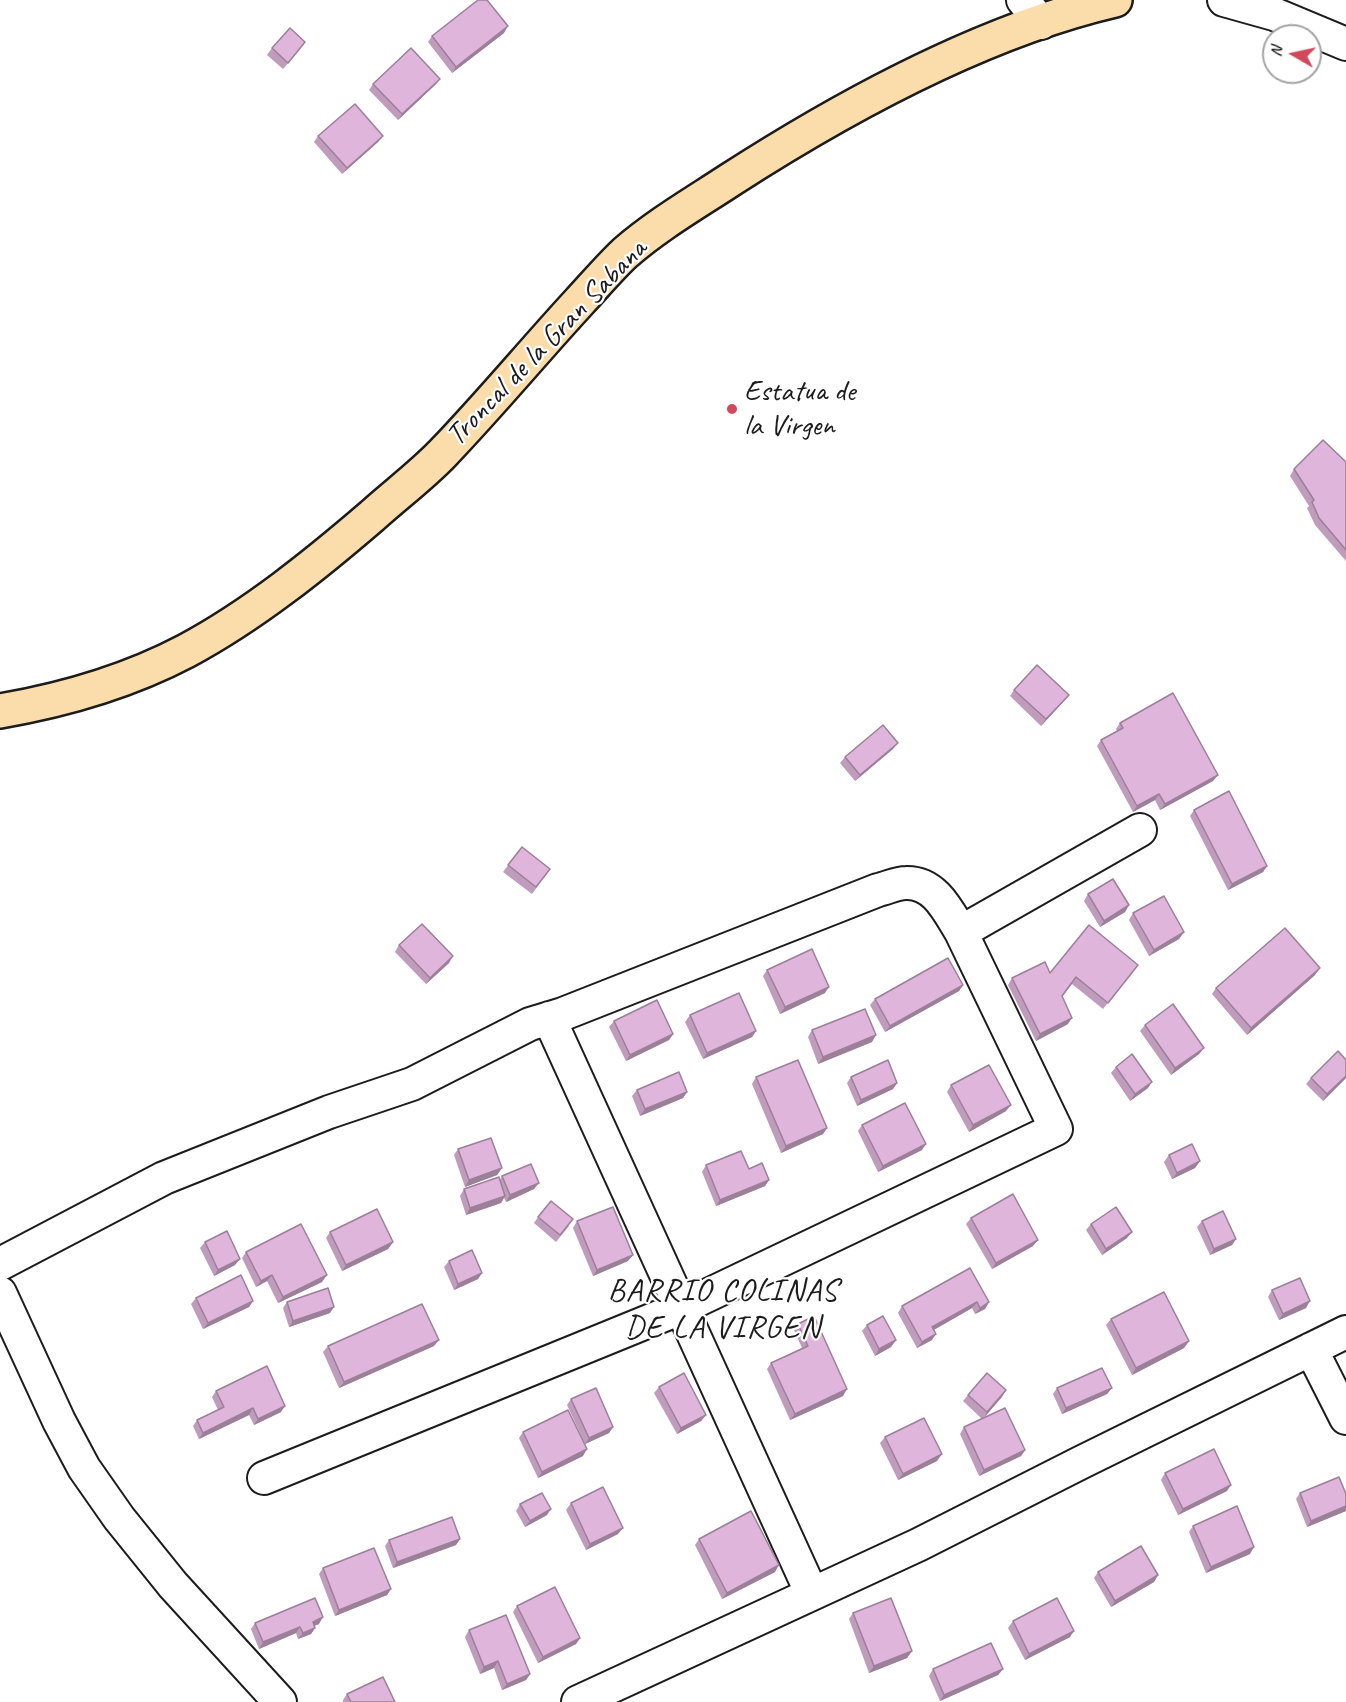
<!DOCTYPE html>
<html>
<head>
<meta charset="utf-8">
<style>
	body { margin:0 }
	#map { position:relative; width:1346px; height:1702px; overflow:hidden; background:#fff; font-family:Caveat,sans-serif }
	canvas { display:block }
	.north { position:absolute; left:1262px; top:24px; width:60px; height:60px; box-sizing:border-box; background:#fff; border:2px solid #a4a4a4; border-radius:50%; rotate:279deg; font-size:16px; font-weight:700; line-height:24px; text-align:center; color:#1c1c1c }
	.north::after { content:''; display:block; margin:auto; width:21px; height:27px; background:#d1495b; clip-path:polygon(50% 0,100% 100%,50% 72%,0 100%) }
</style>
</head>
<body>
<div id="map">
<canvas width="1346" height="1702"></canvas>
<div class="north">N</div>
</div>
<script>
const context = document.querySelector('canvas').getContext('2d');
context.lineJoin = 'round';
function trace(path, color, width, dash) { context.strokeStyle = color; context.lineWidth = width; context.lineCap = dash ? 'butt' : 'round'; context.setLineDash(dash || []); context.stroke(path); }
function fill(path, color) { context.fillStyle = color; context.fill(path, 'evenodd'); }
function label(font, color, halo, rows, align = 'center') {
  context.font = font + ' Caveat,sans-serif'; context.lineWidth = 4.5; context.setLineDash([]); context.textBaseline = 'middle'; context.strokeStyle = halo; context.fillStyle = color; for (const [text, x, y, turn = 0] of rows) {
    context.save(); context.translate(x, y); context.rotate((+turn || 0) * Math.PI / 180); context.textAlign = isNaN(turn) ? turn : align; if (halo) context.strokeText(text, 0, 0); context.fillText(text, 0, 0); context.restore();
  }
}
const minor = new Path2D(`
	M1023,0L1041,23
	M1224,0L1274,14L1346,44
	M961,932L1140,830
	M549,1018L812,1594
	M0,1264L164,1178L329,1112L412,1084L530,1024L563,1014L878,890C887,888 897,883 906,883C935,882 948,911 961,932L1056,1129L681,1308L264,1478
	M0,1293L59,1421L84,1468L119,1518L173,1585L280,1702
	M1311,1349L1346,1418
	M578,1702L918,1545L1082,1462L1346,1332`);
const highway = new Path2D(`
	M0,711C64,700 129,681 186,651C253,615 315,565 372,516C395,495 421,476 443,453C490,404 533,352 579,302C594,286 609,268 625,253C657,225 695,203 730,180C845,106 982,31 1115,0`);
const wall = new Path2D(`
	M504,33L452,73L428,42L432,36Z
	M272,48H301L283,69L267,55Z
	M440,79L435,85L398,120L369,90L373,84Z
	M318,136H383L378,142L342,174L314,142Z
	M1346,462V561L1315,525L1307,508L1309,506L1290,476L1294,469Z
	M1014,690L1069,695L1064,701L1041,726L1010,696Z
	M1120,723L1213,781L1160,810L1155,800L1133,812L1097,746L1101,740L1117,731L1116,729Z
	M893,749L855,781L840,763L845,757Z
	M1194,810L1267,866L1263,872L1228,890L1190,816Z
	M522,847L550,869L532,894L503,872Z
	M1088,894L1129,905L1125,912L1100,927L1084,901Z
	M1133,913L1184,932L1179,939L1149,956L1129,920Z
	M399,945L449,963L426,984L395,952Z
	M767,970L825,993L780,1014L763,976Z
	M1133,971L1103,1009L1072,984L1062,997L1068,1024L1036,1041L1008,985L1012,978L1050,973Z
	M1315,975L1247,1035L1212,994L1216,988Z
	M963,985L959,991L885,1032L870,1005L875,999Z
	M690,1015L756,1031L752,1037L703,1059L685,1022Z
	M614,1021L673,1034L669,1040L626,1061L609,1027Z
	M1145,1025L1204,1048L1199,1054L1171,1075L1140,1031Z
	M812,1030L872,1042L818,1064L808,1037Z
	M1346,1060V1078L1323,1101L1306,1084L1311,1078Z
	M1116,1067L1148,1088L1130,1101L1111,1073Z
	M756,1077L827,1128L823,1134L781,1153L752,1084Z
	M851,1077L897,1083L893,1089L857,1106L847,1083Z
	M951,1085L1006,1111L969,1132L947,1092Z
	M637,1090L687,1092L683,1098L640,1116L632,1096Z
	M862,1125L922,1150L878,1172L858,1131Z
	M458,1149L502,1168L497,1175L465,1187L454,1155Z
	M1169,1155L1200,1161L1195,1168L1172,1179L1164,1162Z
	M706,1165L749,1169L769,1180L765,1186L716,1206L702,1172Z
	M502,1176L534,1189L506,1202L504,1198L501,1203L466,1215L460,1196L464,1189L500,1180Z
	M538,1217L569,1226L556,1242L534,1223Z
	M971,1218L1033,1246L992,1269L966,1224Z
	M577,1221L628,1261L593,1276L573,1228Z
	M1202,1221L1236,1239L1232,1245L1210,1255L1197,1227Z
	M1091,1224L1127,1238L1102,1255L1086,1230Z
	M330,1232L393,1242L388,1249L342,1271L326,1238Z
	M205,1242L235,1265L214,1276L200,1248Z
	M246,1252L322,1282L278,1303L267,1281L256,1287L242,1258Z
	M449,1261L482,1273L478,1279L454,1290L444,1267Z
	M970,1268L989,1302L985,1309L975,1314L972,1308L934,1330L932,1340L917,1348L898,1313L902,1306Z
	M1272,1290L1306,1308L1279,1320L1268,1297Z
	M196,1298L253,1301L249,1307L203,1329L191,1304Z
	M287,1302L330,1313L289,1327L283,1308Z
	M1111,1319L1189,1341L1184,1348L1132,1375L1106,1325Z
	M798,1324L843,1396L790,1420L767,1369L771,1363L802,1348L794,1330Z
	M867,1325L896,1340L891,1347L875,1356L862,1331Z
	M328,1346H434L339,1388L323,1352Z
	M659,1387L706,1415L701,1421L677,1434L654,1393Z
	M1057,1388H1112L1107,1394L1062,1414L1053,1394Z
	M1006,1390L983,1418L1025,1450L1021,1456L979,1476L960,1434L964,1427L982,1419L963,1401L968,1395Z
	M216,1391L281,1412L254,1425L249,1415L199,1439L193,1426L197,1420L218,1410L212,1397Z
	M571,1399L613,1427L609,1433L585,1444L567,1405Z
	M523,1432L583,1456L538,1478L519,1438Z
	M885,1437L937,1461L898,1480L880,1443Z
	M1165,1473L1227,1491L1178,1515L1161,1480Z
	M1300,1493L1346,1494V1511L1307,1527L1296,1499Z
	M571,1503L618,1534L586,1550L566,1510Z
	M520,1504L547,1515L525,1527L516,1511Z
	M1193,1526L1250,1554L1206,1573L1189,1532Z
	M460,1539L456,1545L393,1568L385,1546L389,1540Z
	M699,1539L775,1572L722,1599L695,1545Z
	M323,1568L391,1589L387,1595L335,1616L319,1574Z
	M1098,1572L1158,1575L1154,1582L1111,1607L1094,1578Z
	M517,1606L580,1638L576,1644L538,1663L513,1612Z
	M853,1613L912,1651L907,1658L869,1673L849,1619Z
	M1013,1621L1070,1637L1025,1660L1008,1628Z
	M255,1623L319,1624L314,1626L315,1628L311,1634L298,1639L296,1633L259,1649L251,1629Z
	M469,1630L530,1674L526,1680L502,1690L494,1668L480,1674L465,1637Z
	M933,1669H1003L998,1675L940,1701L929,1676Z
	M347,1694L395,1702H343V1700Z`);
const shadedWall = new Path2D(`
	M508,26L504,33L452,73L456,67Z
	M440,79L435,85L398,120L402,114Z
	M383,136L378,142L342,174L347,168Z
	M1069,695L1064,701L1041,726L1046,719Z
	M898,743L893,749L855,781L860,775Z
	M1218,775L1213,781L1160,810L1165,804Z
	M1159,794L1155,800L1133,812L1137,806Z
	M1267,866L1263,872L1228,890L1232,884Z
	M1129,905L1125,912L1100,927L1104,921Z
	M1184,932L1179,939L1149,956L1154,950Z
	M453,956L449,963L426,984L430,978Z
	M1320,968L1315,975L1247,1035L1251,1028Z
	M963,985L959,991L885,1032L890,1026Z
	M829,987L825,993L780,1014L785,1007Z
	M1072,1018L1068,1024L1036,1041L1040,1034Z
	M756,1031L752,1037L703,1059L707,1053Z
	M673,1034L669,1040L626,1061L630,1055Z
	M876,1035L872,1042L818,1064L823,1057Z
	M1204,1048L1199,1054L1171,1075L1175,1068Z
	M1346,1076V1078L1323,1101L1327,1094Z
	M1152,1082L1148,1088L1130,1101L1135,1094Z
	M897,1083L893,1089L857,1106L861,1100Z
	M687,1092L683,1098L640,1116L645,1109Z
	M1011,1105L1006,1111L969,1132L973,1125Z
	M827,1128L823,1134L781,1153L786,1146Z
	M926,1144L922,1150L878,1172L883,1166Z
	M1200,1161L1195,1168L1172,1179L1177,1173Z
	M502,1168L497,1175L465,1187L469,1180Z
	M769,1180L765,1186L716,1206L720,1200Z
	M539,1183L534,1189L506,1202L510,1195Z
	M505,1196L501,1203L466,1215L470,1208Z
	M1132,1232L1127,1238L1102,1255L1106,1249Z
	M1236,1239L1232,1245L1210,1255L1214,1249Z
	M1038,1240L1033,1246L992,1269L996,1263Z
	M393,1242L388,1249L342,1271L346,1265Z
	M633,1255L628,1261L593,1276L597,1270Z
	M240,1259L235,1265L214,1276L218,1270Z
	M482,1273L478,1279L454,1290L458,1284Z
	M272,1275L267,1281L256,1287L261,1281Z
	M327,1275L322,1282L278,1303L283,1297Z
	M253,1301L249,1307L203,1329L208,1323Z
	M1310,1301L1306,1308L1279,1320L1283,1314Z
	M977,1302L972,1308L928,1333L932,1327Z
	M989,1302L985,1309L975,1314L980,1308Z
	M334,1307L330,1313L289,1327L293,1321Z
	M936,1334L932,1340L917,1348L922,1342Z
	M439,1340L434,1346L339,1388L344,1382Z
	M896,1340L891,1347L875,1356L879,1349Z
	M1189,1341L1184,1348L1132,1375L1136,1368Z
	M1112,1388L1107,1394L1062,1414L1066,1408Z
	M847,1389L843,1396L790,1420L795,1414Z
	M1006,1390L1002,1397L983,1419L987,1412Z
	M285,1406L281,1412L254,1425L258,1419Z
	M253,1408L249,1415L199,1439L203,1433Z
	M706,1415L701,1421L677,1434L681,1428Z
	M613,1427L609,1433L585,1444L589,1438Z
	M587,1449L583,1456L538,1478L542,1472Z
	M1025,1450L1021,1456L979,1476L984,1470Z
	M942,1454L937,1461L898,1480L903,1474Z
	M1231,1485L1227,1491L1178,1515L1183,1509Z
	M1346,1506V1511L1307,1527L1311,1521Z
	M551,1509L547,1515L525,1527L530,1521Z
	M623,1528L618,1534L586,1550L590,1544Z
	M460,1539L456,1545L393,1568L397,1562Z
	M1254,1547L1250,1554L1206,1573L1211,1567Z
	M779,1565L775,1572L722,1599L727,1593Z
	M1158,1575L1154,1582L1111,1607L1115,1601Z
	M391,1589L387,1595L335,1616L339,1610Z
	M323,1617L319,1624L308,1628L313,1622Z
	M300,1627L296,1633L259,1649L263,1642Z
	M315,1628L311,1634L298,1639L303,1633Z
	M1074,1631L1070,1637L1025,1660L1029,1654Z
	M580,1638L576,1644L538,1663L543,1657Z
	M912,1651L907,1658L869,1673L874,1666Z
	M498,1661L494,1668L480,1674L484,1667Z
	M1003,1669L998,1675L940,1701L944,1695Z
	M530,1674L526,1680L502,1690L507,1684Z`);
const building = new Path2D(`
	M478,0H487L508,26L456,67L432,36Z
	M290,28L305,42L288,63L272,48Z
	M411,48L440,79L402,114L373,84Z
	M355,104L383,136L347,168L318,136Z
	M1323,440L1346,462V550L1319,518L1312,502L1314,500L1294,469Z
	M1037,665L1069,695L1046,719L1014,690Z
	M1173,693L1218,775L1165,804L1159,794L1137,806L1101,740L1123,728L1120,723Z
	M883,725L898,743L860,775L845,757Z
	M1229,791L1267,866L1232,884L1194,810Z
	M522,847L550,869L536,887L508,865Z
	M1113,879L1129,905L1104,921L1088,894Z
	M1164,896L1184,932L1154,950L1133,913Z
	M422,924L453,956L430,978L399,945Z
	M1089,925L1138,965L1108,1003L1076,977L1062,996L1072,1018L1040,1034L1012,978L1045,962L1050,973Z
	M1285,928L1320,968L1251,1028L1216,988Z
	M812,949L829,987L785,1007L767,970Z
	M948,958L963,985L890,1026L875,999Z
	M739,993L756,1031L707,1053L690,1015Z
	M657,1000L673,1034L630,1055L614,1021Z
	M1173,1004L1204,1048L1175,1068L1145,1025Z
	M865,1009L876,1035L823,1057L812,1030Z
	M1338,1051L1346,1060V1076L1327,1094L1311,1078Z
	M1132,1054L1152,1082L1135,1094L1116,1067Z
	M798,1060L827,1128L786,1146L756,1077Z
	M888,1060L897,1083L861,1100L851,1077Z
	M989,1065L1011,1105L973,1125L951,1085Z
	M679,1072L687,1092L645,1109L637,1090Z
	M905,1103L926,1144L883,1166L862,1125Z
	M491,1138L502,1168L469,1180L458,1149Z
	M1192,1144L1200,1161L1177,1173L1169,1155Z
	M741,1151L749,1169L762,1163L769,1180L720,1200L706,1165Z
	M531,1164L539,1183L510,1195L502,1176Z
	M499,1177L505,1196L470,1208L464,1189Z
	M1013,1194L1038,1240L996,1263L971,1218Z
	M551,1201L573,1219L560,1235L538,1217Z
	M613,1207L633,1255L597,1270L577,1221Z
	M1116,1207L1132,1232L1106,1249L1091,1224Z
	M377,1209L393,1242L346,1265L330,1232Z
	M1223,1211L1236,1239L1214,1249L1202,1221Z
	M301,1224L327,1275L283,1297L272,1275L261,1281L246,1252Z
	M227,1231L240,1259L218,1270L205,1242Z
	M472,1250L482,1273L458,1284L449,1261Z
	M970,1268L989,1302L980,1308L977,1302L932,1327L936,1334L922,1342L902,1306Z
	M241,1275L253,1301L208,1323L196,1298Z
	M1300,1278L1310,1301L1283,1314L1272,1290Z
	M328,1288L334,1307L293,1321L287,1302Z
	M1164,1292L1189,1341L1136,1368L1111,1319Z
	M422,1304L439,1340L344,1382L328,1346Z
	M814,1316L847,1389L795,1414L771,1363L808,1346L798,1324Z
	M883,1316L896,1340L879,1349L867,1325Z
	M267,1366L285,1406L258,1419L253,1408L203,1433L197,1420L224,1407L216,1391Z
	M1102,1368L1112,1388L1066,1408L1057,1388Z
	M684,1373L706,1415L681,1428L659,1387Z
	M987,1373L1006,1390L987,1412L968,1395Z
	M596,1388L613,1427L589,1438L571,1399Z
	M1005,1408L1025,1450L984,1470L964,1427Z
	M568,1410L587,1449L542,1472L523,1432Z
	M924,1418L942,1454L903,1474L885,1437Z
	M1214,1449L1231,1485L1183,1509L1165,1473Z
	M1339,1477L1346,1494V1506L1311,1521L1300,1493Z
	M603,1487L623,1528L590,1544L571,1503Z
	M542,1493L551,1509L530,1521L520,1504Z
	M1237,1506L1254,1547L1211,1567L1193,1526Z
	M751,1511L779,1565L727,1593L699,1539Z
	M452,1517L460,1539L397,1562L389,1540Z
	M1141,1546L1158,1575L1115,1601L1098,1572Z
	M374,1548L391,1589L339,1610L323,1568Z
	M555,1587L580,1638L543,1657L517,1606Z
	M315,1598L323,1617L313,1622L315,1628L303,1633L300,1627L263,1642L255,1623Z
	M891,1598L912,1651L874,1666L853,1613Z
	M1057,1598L1074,1631L1029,1654L1013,1621Z
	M506,1615L530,1674L507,1684L498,1661L484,1667L469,1630Z
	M991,1643L1003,1669L944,1695L933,1669Z
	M383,1677L395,1702H351L347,1694Z`);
const markers = [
	[732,409,6,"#d1495b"]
];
const streetNames = [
	["Troncal de la Gran Sabana",547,343,-46]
];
const poiNames = [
	["Estatua de",744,392],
	["la Virgen",744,426]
];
const neighbourhoodNames = [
	["BARRIO COLINAS",723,1292],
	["DE LA VIRGEN",723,1329]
];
trace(minor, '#1c1c1c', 36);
trace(highway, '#1c1c1c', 38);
trace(minor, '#fff', 32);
trace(highway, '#faddab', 33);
fill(wall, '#c09cbc');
fill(shadedWall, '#9c7f99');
fill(building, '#dfb5db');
trace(building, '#9c7f99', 1.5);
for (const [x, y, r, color] of markers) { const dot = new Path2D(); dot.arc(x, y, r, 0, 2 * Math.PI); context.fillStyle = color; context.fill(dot); trace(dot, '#fff', 2); }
label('30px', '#1c1c1c', '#fff', streetNames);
label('30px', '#1c1c1c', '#fff', poiNames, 'left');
context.letterSpacing = '1.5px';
label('32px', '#1c1c1c', '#fff', neighbourhoodNames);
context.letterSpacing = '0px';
</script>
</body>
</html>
